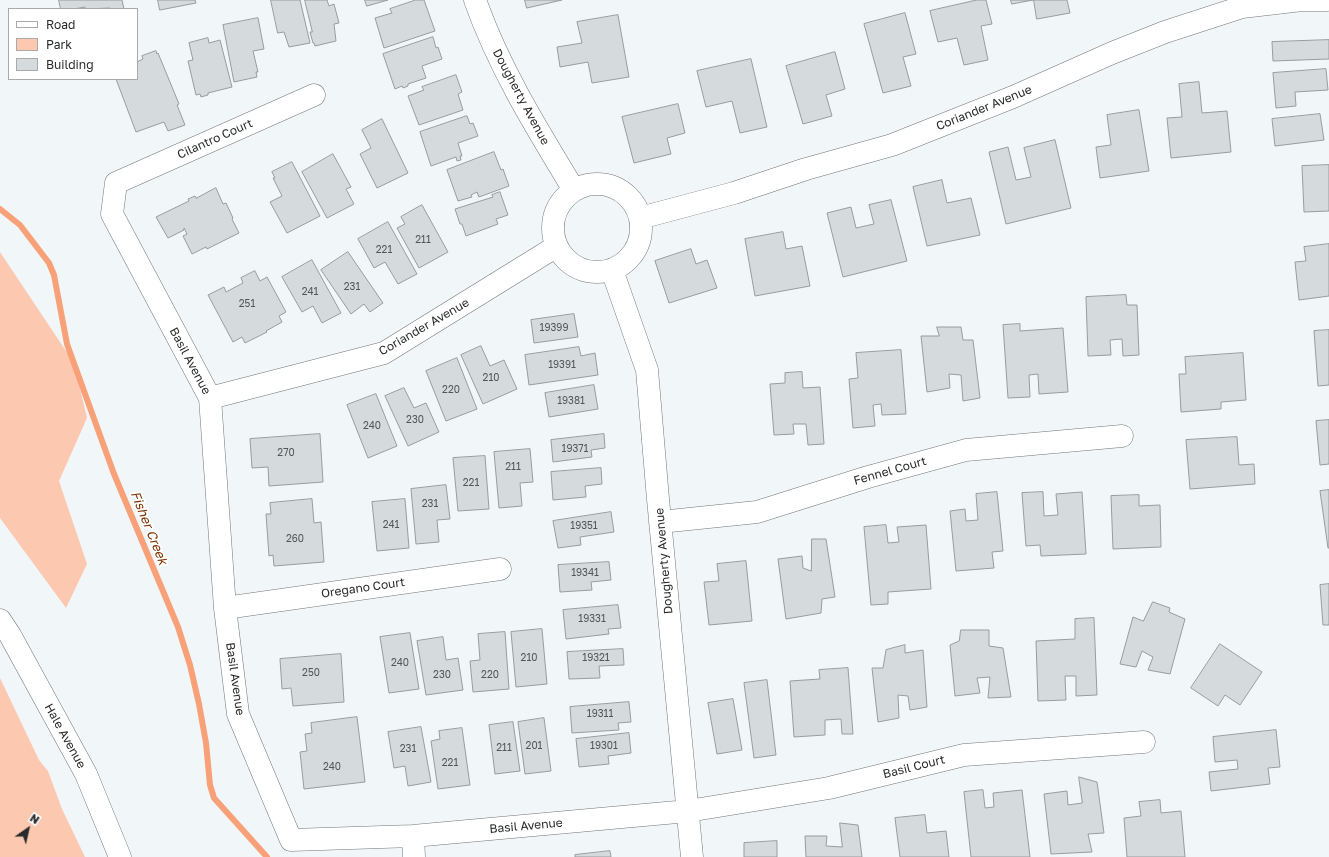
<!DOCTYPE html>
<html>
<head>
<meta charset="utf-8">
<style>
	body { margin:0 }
	#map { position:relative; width:1329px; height:857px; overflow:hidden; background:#f1f6f9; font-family:"Golos Text",sans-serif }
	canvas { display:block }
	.legend { position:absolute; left:8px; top:8px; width:130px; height:72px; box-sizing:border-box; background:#fff; border:1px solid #a9aaaa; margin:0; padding:5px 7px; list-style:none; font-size:12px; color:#282a2b }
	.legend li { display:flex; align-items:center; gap:8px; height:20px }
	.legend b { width:20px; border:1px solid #a9aaaa }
	.north { position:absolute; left:8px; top:809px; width:40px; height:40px; -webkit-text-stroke:3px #fff; paint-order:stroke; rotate:34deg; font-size:11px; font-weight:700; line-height:16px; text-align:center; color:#282a2b }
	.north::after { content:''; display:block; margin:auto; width:14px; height:18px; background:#282a2b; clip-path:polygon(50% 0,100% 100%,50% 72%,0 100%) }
</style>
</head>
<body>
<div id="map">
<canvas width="1329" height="857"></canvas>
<ul class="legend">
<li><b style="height:5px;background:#fff"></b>Road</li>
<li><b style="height:11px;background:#fdc8b0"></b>Park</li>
<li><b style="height:11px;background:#d5dadd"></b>Building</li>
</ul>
<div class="north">N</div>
</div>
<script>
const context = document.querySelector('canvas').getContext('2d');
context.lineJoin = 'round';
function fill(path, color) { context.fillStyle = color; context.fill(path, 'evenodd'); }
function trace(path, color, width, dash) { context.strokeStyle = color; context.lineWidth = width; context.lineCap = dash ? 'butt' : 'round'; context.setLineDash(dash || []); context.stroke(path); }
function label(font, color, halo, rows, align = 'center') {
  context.font = font + ' "Golos Text",sans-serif'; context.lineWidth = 3.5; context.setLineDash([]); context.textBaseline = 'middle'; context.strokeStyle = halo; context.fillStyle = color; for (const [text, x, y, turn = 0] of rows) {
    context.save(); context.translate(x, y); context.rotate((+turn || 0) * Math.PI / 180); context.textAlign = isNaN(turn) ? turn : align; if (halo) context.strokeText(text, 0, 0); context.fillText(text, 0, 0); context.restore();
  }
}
const green = new Path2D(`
	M0,252L74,363L87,418L59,481L87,564L66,608L0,518Z
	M0,678L39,760L48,771L62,809L85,857H0Z`);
const stream = new Path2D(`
	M0,209L20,225L49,263L54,275L67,344L114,474L178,627L190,665L199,704L206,743L210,785L214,798L267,857`);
const building = new Path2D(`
	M59,0H122L124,9H110V8L86,9L85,7L74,9H61Z
	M158,0H195L196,3L160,10Z
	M271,0H300L310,43L289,47L284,32L278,33Z
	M305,0H327L329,6L334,4L339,23L334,24L336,41L315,46L314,43H313L310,32H312Z
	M365,0H388L367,6Z
	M416,0H424L435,31L384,48L375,18L392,13L390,9Z
	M525,0H562L527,8Z
	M977,0H986L992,24L981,26L988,60L964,65L957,38L938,42L930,11Z
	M1011,0H1033L1012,4Z
	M1034,0H1067L1070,13L1037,19Z
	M905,13L916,54L903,57L911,86L883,93L864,24Z
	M618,15L629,77L592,83L588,62L560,67L557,47L582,43L577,22Z
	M258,18L264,49L253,51L258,72H256L257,77L234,82L223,25Z
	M433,37L436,48L438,47L442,59L422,66L426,78L408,84V86L403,88L402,86L395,89L383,54Z
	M208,38L209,43L220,40L232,87L208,93V95L201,97L200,94L196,95L188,61L193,60L189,43Z
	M1329,40V59L1273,61L1272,42Z
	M156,51L157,54L158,53L179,104L177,105L185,125L168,131L164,122L136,132L116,79H137V62L143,59L142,56Z
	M835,52L845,89L826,95L832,116L803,124L786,66Z
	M751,59L767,127L740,133L732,101L706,107L697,71Z
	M1326,69L1328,90L1295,92L1296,106L1276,108L1273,73Z
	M456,75L462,92L458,94L463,110L419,125L408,96L424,90L422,87Z
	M1199,82L1202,113L1227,111L1231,152L1171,158L1167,118L1182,117L1179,84Z
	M678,104L685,133L667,138L671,154L634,163L622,117Z
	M1139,110L1149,171L1100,178L1096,147L1111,145L1107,115Z
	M1320,114L1324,140L1275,146L1272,119Z
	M467,116L470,124L473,123L478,136L458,143L462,156H460L461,160L457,161L456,157L431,166L420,132Z
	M382,119L408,173L377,188L360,154L371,148L362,130Z
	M1055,140L1071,208L1006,224L989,152L1008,147L1016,180L1031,177L1024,148Z
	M494,152L501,170L503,169L509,186L479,197L477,192L471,195L472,197L458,201L447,170Z
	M333,154L351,187L346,189L354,204L327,218L302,172Z
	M292,162L320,216L287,233L270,202L282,196L273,178H275L272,172Z
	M1329,165V211L1304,212L1302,166Z
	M942,180L947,203L971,198L980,235L927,246L913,187Z
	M216,188L223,204L226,203L233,218L232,219L239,233L207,249L206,247L192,254L183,236L187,234L184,228V230L168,238L156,217L189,201L188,199L195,196L196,198Z
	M500,192L508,215L496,219L498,224L466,236L462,224H460L455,209L493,197L492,195Z
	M891,200L907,261L843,277L827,213L851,207L856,228L874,224L869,205Z
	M422,205L448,252L419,268L397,228L405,224L401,217Z
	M388,222L417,274L398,284L385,262L374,268L358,239Z
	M783,232L786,249L802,246L810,286L755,296L745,239Z
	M1329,244V296L1299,300L1295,262L1306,261L1304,247Z
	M691,249L696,264L707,260L717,288L669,303L655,261Z
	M348,252L383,303L370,312L364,304L351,314L321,270Z
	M312,260L341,313L322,323L313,306L302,312L282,277Z
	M255,271L260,281L267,277L286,312L279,316L282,322L266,331L267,332L245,343L242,337L233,342L208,295L224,287L226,292L243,283L241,278Z
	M1126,295L1127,305H1137L1139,355L1123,356L1122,339L1110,340L1111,355L1088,356L1086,297Z
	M574,314L578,337L534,343L531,320Z
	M1020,324V331L1063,328L1068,392L1039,394L1038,374L1029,375L1030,397L1008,398L1003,325Z
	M937,327H961L963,340H973L980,398L963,401L961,375L949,374L950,388L927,392L921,336H939Z
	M1329,330V385L1318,386L1314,331Z
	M481,346L490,366L504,360L517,389L483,404L461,355Z
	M579,347L581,356L595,353L598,375L529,385L525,355Z
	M901,350L906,414L882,415L881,404L873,405L875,426L853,428L849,379L858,378L856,353Z
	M1243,353L1246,400L1221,402V409L1181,412L1179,374H1186L1185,357Z
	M457,358L477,409L446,421L426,371Z
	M802,372L803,388L820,387L824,444L808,445L806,424H793L794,434L774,435L770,384L785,383V373Z
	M594,385L598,409L549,417L545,393Z
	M404,388L414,408L426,403L439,432L408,446L385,396Z
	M376,394L397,446L368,458L347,405Z
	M1329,420V464L1320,465L1316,421Z
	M320,434L323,482L269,486L268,467L252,468L250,439Z
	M604,434L605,448L591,450L592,457L553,462L551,440Z
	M1237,437L1239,465L1254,464L1255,484L1190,489L1186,440Z
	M530,449L533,482L520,483L522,506L499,508L494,452Z
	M485,456L489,509L458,511L453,458Z
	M601,468L602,484L585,486L586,497L553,500L551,472Z
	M446,485L450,519L437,520L439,542L416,544L411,489Z
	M1329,490V548H1328L1320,491Z
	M997,492L1003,551L992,552L994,568L956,571L950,511L965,509L966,521L978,520L976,494Z
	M1043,492L1044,516L1058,515L1056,494L1082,492L1086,554L1041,556L1040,545L1026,546L1022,493Z
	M1139,495V506L1160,505L1161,547L1113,549L1111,496Z
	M312,499L314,523L321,522L324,562L274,566L273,555L269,556L266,514H271L270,503Z
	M405,499L409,548L377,551L372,502Z
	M611,512L614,532L580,537L581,545L558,548L553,521Z
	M886,525L888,543L899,542L897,527L926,525L931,589L888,592V604L871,605L864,527Z
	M812,539H826L835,597L822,599L821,613L786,619L778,559L802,556L803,568L811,571Z
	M746,561L752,621L709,625L704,582L719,581L717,564Z
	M609,562L611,580L591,582L592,590L560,592L558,565Z
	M1329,584V625H1323L1320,585Z
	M1153,602L1170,608L1169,612L1185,619L1170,674L1148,670L1153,657L1142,651L1136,667L1120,664L1133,617L1143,621Z
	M618,605L621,628L608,629L609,634L566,639L563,610Z
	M1094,618L1097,695L1076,696V676H1065L1066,700L1038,701L1036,641L1075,639V619Z
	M542,629L547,684L516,687L511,632Z
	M961,630H989V646L1003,648L1011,697L988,698L990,677L977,678L980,693L955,696L950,645L959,641Z
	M505,632L509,689L473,692L470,661L480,660L478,634Z
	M410,633L419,689L389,693L380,637Z
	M443,637L446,660L458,658L463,690L426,695L417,641Z
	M1220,644L1262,672L1240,705L1225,695L1218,706L1191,688Z
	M905,645V653L923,650L927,707L910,710L908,696L898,695L899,718L878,722L872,668H883L886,650Z
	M623,649L624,665L599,666L600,678L569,679L567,652Z
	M341,654L344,702L293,706L291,688L282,689L280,659Z
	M848,668L853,734H842L841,719L825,720V735L794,737L790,681L820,679L819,670Z
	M767,680L776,755L754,758L744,683Z
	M733,699L742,750L717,754L708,703Z
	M629,702L631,722L618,723L619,730L572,733L570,707Z
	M357,717L365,782L304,789L300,752L307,751L305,734L312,733L311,723Z
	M544,718L551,771L525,774L518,722Z
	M513,722L520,771L495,774L489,725Z
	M421,727L431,782L408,786L405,766L394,768L388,732Z
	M462,728L470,785L438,789L431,741L440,739L439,731Z
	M1276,730L1280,767L1268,768L1270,784L1211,791L1209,772L1238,769L1237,760L1215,762L1213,737Z
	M629,733L631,753L608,756L609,764L579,767L576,739Z
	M1079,777L1097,782L1104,833L1088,834L1092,852L1051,854L1044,794L1067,791L1068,805L1082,803Z
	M983,790L985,808L994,807L993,793L1022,790L1030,857H971L964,792Z
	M1160,800L1161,813L1181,811L1185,857H1127L1124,818L1141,816L1139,802Z
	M925,815L927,833L946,831L949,857H900L895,818Z
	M840,823L858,825L862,857H806L805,836H827L826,846L842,847Z
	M777,841V857H744V843Z
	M610,851L611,857H575V855Z`);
const street = new Path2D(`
	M475,0C499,68 537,129 574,190
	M314,95L116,183L112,214L210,398L225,608L238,714L291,840L413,836L688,811L829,788L964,755L1144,742
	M553 228a44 44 0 1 1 88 0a44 44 0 1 1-88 0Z
	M640,218L734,193L806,169L892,145L1013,97L1112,53L1165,32L1242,7L1302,0H1327
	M612,270L647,370L658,499L692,857
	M210,398L384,353L557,246
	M660,522L757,512L868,477L966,450L1122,436
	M225,608L500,569
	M413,836L414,857`);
const secondary = new Path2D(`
	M0,620L10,635L86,774L120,857`);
const numberNames = [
	["211",423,240],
	["221",384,250],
	["231",352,287],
	["241",310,292],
	["251",247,304],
	["19399",554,328],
	["19391",562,365],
	["210",491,378],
	["220",451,390],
	["19381",571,401],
	["230",415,420],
	["240",372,426],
	["19371",575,449],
	["270",286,453],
	["211",513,467],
	["221",471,483],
	["231",430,504],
	["241",391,525],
	["19351",584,526],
	["260",295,539],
	["19341",585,573],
	["19331",592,619],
	["210",529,658],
	["19321",596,658],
	["240",400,663],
	["250",311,673],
	["230",442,675],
	["220",490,675],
	["19311",600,714],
	["201",534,746],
	["19301",604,746],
	["211",504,748],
	["231",408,749],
	["221",450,763],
	["240",332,767]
];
const streetNames = [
	["Dougherty Avenue",521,97,62],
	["Coriander Avenue",984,108,-22],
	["Cilantro Court",215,139,-24],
	["Coriander Avenue",424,327,-30],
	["Basil Avenue",190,361,62],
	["Fennel Court",890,471,-16],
	["Dougherty Avenue",664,561,-95],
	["Oregano Court",363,588,-8],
	["Basil Avenue",235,679,82],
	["Hale Avenue",65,736,61],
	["Basil Court",914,767,-14],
	["Basil Avenue",526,826,-5]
];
const waterNames = [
	["Fisher Creek",149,528,68]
];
fill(green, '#fdc8b0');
trace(stream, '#f8a178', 6);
fill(building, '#d5dadd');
trace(building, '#979c9e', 1);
trace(street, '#717678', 23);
trace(secondary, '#717678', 23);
trace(street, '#fff', 22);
trace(secondary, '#fff', 22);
label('10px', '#535658', null, numberNames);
label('12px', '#282a2b', '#fff', streetNames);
label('italic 13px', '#813404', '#fff', waterNames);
</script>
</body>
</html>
